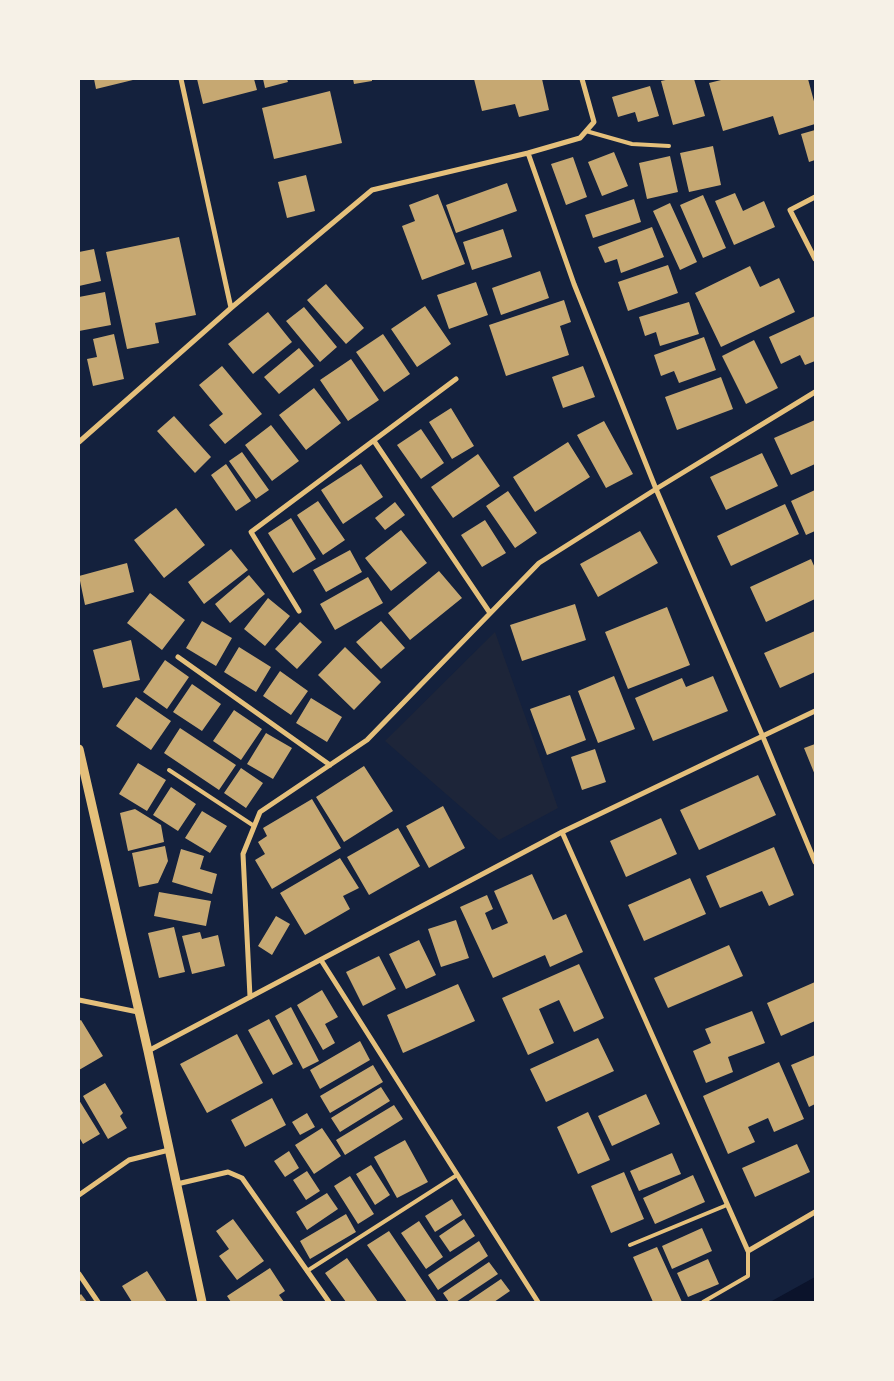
<!DOCTYPE html>
<html>
<head>
<meta charset="utf-8">
<style>
	body { margin:0 }
	#map { position:relative; width:894px; height:1381px; overflow:hidden; background:#14213d; font-family:Roboto,sans-serif }
	canvas { display:block }
	.frame { position:absolute; inset:0; border:80px solid #f6f1e7; pointer-events:none }
</style>
</head>
<body>
<div id="map">
<canvas width="894" height="1381"></canvas>
<div class="frame"></div>
</div>
<script>
const context = document.querySelector('canvas').getContext('2d');
context.lineJoin = 'round';
function fill(path, color) { context.fillStyle = color; context.fill(path, 'evenodd'); }
function trace(path, color, width, dash) { context.strokeStyle = color; context.lineWidth = width; context.lineCap = dash ? 'butt' : 'round'; context.setLineDash(dash || []); context.stroke(path); }
const green = new Path2D(`
	M495,632L558,808L499,840L385,741Z`);
const water = new Path2D(`
	M815,1277V1302H770Z`);
const building = new Path2D(`
	M94,79H137L96,89Z
	M197,79H254L257,90L203,104Z
	M263,79H287L288,82L265,88Z
	M353,79H372V81L354,84Z
	M474,79H542L549,110L519,117L515,104L482,111Z
	M670,79H694L705,116L673,125L661,81Z
	M725,79H808L815,105V124L779,135L773,116L723,131L709,83Z
	M650,86L659,116L638,122L635,112L618,117L612,97Z
	M330,91L342,143L274,159L262,108Z
	M815,130V160L809,162L801,134Z
	M713,146L721,185L689,192L680,153Z
	M614,152L628,186L602,196L588,162Z
	M670,156L678,192L647,199L639,163Z
	M573,157L587,197L566,205L551,164Z
	M306,175L315,211L287,218L278,182Z
	M507,183L517,211L456,233L446,205Z
	M735,193L743,211L764,201L775,227L734,245L715,201Z
	M438,194L465,264L422,280L402,226L415,221L409,205Z
	M703,195L726,248L703,258L680,205Z
	M634,199L641,222L593,238L585,215Z
	M670,203L697,262L680,270L653,211Z
	M652,227L664,257L621,273L617,259L605,263L598,247Z
	M503,229L512,257L472,270L463,242Z
	M179,237L196,315L155,323L159,343L127,349L106,252Z
	M94,249L101,281L79,286V252Z
	M668,265L678,293L628,311L618,282Z
	M750,266L760,287L779,278L795,312L721,347L695,293Z
	M540,271L549,298L501,315L492,288Z
	M476,282L488,315L449,329L437,295Z
	M326,284L364,328L346,344L307,300Z
	M105,292L111,325L79,331V297Z
	M564,300L571,322L560,326L569,355L506,376L489,325Z
	M689,302L699,334L660,346L656,332L645,336L639,317Z
	M425,306L451,344L417,367L391,329Z
	M304,307L337,347L320,362L286,321Z
	M268,312L292,342L253,374L228,344Z
	M815,316V361L805,365L800,355L781,364L769,337Z
	M114,334L124,379L93,386L87,359L97,357L93,339Z
	M383,334L410,374L384,392L356,352Z
	M704,337L716,370L679,383L674,371L661,376L654,355Z
	M754,340L778,388L746,404L722,356Z
	M299,348L314,366L279,394L264,377Z
	M351,359L379,400L348,421L320,380Z
	M222,366L262,414L225,444L209,425L223,414L199,385Z
	M583,366L595,397L563,408L552,377Z
	M721,377L733,409L677,430L665,397Z
	M314,388L341,423L306,450L279,415Z
	M451,408L474,446L452,459L429,422Z
	M174,416L211,457L195,473L157,431Z
	M815,420V464L791,475L774,438Z
	M604,421L633,474L606,488L577,435Z
	M271,425L299,461L272,481L245,445Z
	M421,429L444,463L421,479L397,445Z
	M568,442L590,477L535,512L513,477Z
	M242,452L269,490L256,499L229,461Z
	M762,453L778,486L726,510L710,477Z
	M478,454L500,486L453,518L431,487Z
	M226,464L251,501L236,511L211,475Z
	M361,464L383,497L343,524L321,490Z
	M815,490V531L806,535L791,501Z
	M508,491L537,533L515,548L486,506Z
	M318,501L345,540L323,555L297,515Z
	M395,502L405,515L385,530L375,518Z
	M785,504L799,534L731,566L717,536Z
	M176,508L205,545L164,578L134,540Z
	M291,518L316,559L293,573L268,533Z
	M485,520L506,553L482,567L461,535Z
	M401,530L427,563L391,591L365,558Z
	M640,531L658,563L598,597L580,564Z
	M231,549L248,570L204,604L188,582Z
	M350,550L362,572L326,592L313,570Z
	M811,559L815,568V599L766,622L750,587Z
	M127,563L134,592L85,605L79,576Z
	M439,571L462,598L410,640L388,613Z
	M249,575L265,594L230,623L215,604Z
	M368,577L383,603L335,630L320,604Z
	M150,593L185,620L162,650L127,623Z
	M268,598L290,616L265,646L244,629Z
	M575,604L586,640L522,661L510,625Z
	M667,607L690,665L628,689L605,632Z
	M202,621L232,638L216,666L186,648Z
	M381,621L405,648L381,669L356,642Z
	M300,622L322,642L297,669L275,649Z
	M815,631V672L780,688L764,653Z
	M131,640L140,680L103,688L93,650Z
	M239,647L271,667L256,692L224,672Z
	M345,647L381,682L354,710L318,675Z
	M165,660L189,677L167,709L143,692Z
	M280,671L308,691L291,715L263,696Z
	M614,676L635,729L598,743L578,691Z
	M713,676L728,711L653,741L635,698L682,678L686,687Z
	M192,684L221,704L202,731L173,712Z
	M570,695L586,740L547,755L530,709Z
	M136,697L171,721L151,750L116,726Z
	M311,698L342,717L327,742L296,723Z
	M234,710L262,729L241,760L213,741Z
	M180,728L236,765L219,790L164,753Z
	M266,733L292,748L273,779L247,764Z
	M815,744V775L804,748Z
	M595,749L606,782L582,790L571,757Z
	M138,763L166,780L147,811L119,794Z
	M364,766L393,811L344,842L316,797Z
	M241,768L263,783L246,808L224,793Z
	M758,775L776,815L699,850L680,810Z
	M171,787L196,804L178,831L153,815Z
	M312,799L341,848L272,889L255,860L265,854L258,842L267,836L263,828Z
	M443,806L465,848L429,868L406,826Z
	M135,809L161,825L164,842L128,851L120,813Z
	M202,811L227,826L210,853L185,838Z
	M661,818L677,854L626,877L610,841Z
	M398,828L420,866L369,895L347,857Z
	M165,846L168,861L158,883L139,887L132,853Z
	M774,847L794,895L769,906L762,891L720,908L706,876Z
	M181,849L204,856L200,869L217,874L212,894L172,882Z
	M340,858L359,888L343,896L350,909L305,935L280,893Z
	M532,874L553,920L566,914L583,952L550,967L545,955L493,978L460,907L487,895L493,909L485,913L492,930L508,923L494,891Z
	M690,878L706,914L644,941L628,905Z
	M159,892L211,901L206,926L154,916Z
	M276,916L290,924L272,955L258,946Z
	M456,920L469,958L441,967L428,929Z
	M174,927L185,972L159,978L148,933Z
	M200,932L202,939L218,935L225,966L192,974L182,936Z
	M419,940L436,975L406,989L389,954Z
	M729,945L743,976L668,1008L654,978Z
	M379,956L396,989L363,1006L346,972Z
	M579,964L604,1018L574,1032L559,1000L539,1009L554,1043L528,1055L502,998Z
	M815,982V1021L781,1036L767,1003Z
	M458,984L475,1021L403,1053L387,1015Z
	M322,990L338,1017L325,1024L335,1043L323,1050L297,1005Z
	M291,1007L319,1061L303,1069L275,1016Z
	M752,1011L765,1043L728,1057L733,1072L706,1083L693,1051L711,1043L705,1029Z
	M269,1019L293,1064L273,1075L248,1030Z
	M81,1020L103,1056L79,1070V1021Z
	M237,1034L263,1083L207,1113L180,1064Z
	M598,1038L614,1071L546,1102L530,1069Z
	M360,1041L370,1060L320,1089L310,1070Z
	M815,1055V1104L809,1107L791,1065Z
	M779,1062L804,1119L774,1132L768,1118L748,1127L755,1142L728,1154L703,1096Z
	M373,1065L383,1082L330,1113L320,1096Z
	M105,1083L123,1113L120,1116L127,1128L108,1139L83,1096Z
	M381,1087L390,1101L340,1132L331,1118Z
	M646,1094L660,1124L612,1146L598,1116Z
	M272,1098L286,1125L245,1147L231,1120Z
	M79,1100L100,1134L83,1144L79,1137Z
	M394,1105L403,1119L345,1155L336,1140Z
	M588,1112L610,1160L578,1174L557,1127Z
	M307,1113L315,1127L300,1135L292,1122Z
	M322,1128L341,1156L314,1174L295,1145Z
	M405,1140L428,1182L397,1198L374,1157Z
	M797,1144L810,1172L755,1197L742,1168Z
	M289,1151L299,1168L285,1177L274,1161Z
	M672,1153L681,1174L639,1191L630,1171Z
	M371,1165L390,1195L375,1205L356,1174Z
	M307,1171L320,1191L306,1200L293,1180Z
	M624,1172L644,1219L611,1233L591,1186Z
	M693,1175L705,1202L655,1224L643,1198Z
	M350,1176L374,1214L358,1224L334,1186Z
	M327,1193L338,1209L307,1230L296,1212Z
	M452,1199L462,1215L435,1232L425,1216Z
	M346,1214L356,1232L310,1259L300,1241Z
	M233,1219L264,1261L237,1280L219,1256L229,1249L216,1231Z
	M464,1219L475,1236L450,1252L439,1236Z
	M419,1221L443,1257L426,1269L401,1233Z
	M702,1228L712,1251L672,1269L662,1246Z
	M389,1231L437,1302H407L367,1245Z
	M479,1241L488,1256L438,1290L428,1275Z
	M657,1247L682,1302H653L633,1257Z
	M347,1258L378,1302H346L325,1273Z
	M708,1259L719,1284L688,1297L677,1273Z
	M489,1262L498,1274L456,1302H449L443,1293Z
	M270,1268L285,1291L279,1295L284,1302H231L227,1296Z
	M147,1271L167,1302H132L122,1286Z
	M501,1279L510,1291L494,1302H467Z
	M81,1294L87,1302H79V1296Z`);
const service = new Path2D(`
	M586,131L632,144L669,146
	M169,770L254,826
	M630,1245L727,1205
	M307,1271L457,1175
	M703,1302L748,1276V1251`);
const minor = new Path2D(`
	M181,79L231,308
	M528,153L574,284L656,489L763,737L815,862
	M815,197L790,210L815,259
	M374,441L490,613
	M79,442L231,308L372,190L528,153L580,138L594,122L582,79
	M299,611L251,532L456,379
	M178,657L330,765
	M562,832L748,1251L815,1212
	M321,960L538,1302
	M250,997L243,854L260,812L367,740L539,563L656,489L815,392
	M79,1000L138,1012
	M148,1051L562,832L815,711
	M177,1184L228,1172L242,1178L329,1302
	M79,1195L129,1160L169,1150
	M79,1274L98,1302`);
const tertiary = new Path2D(`
	M79,749L148,1051L202,1302`);
fill(green, '#1d2539');
fill(water, '#0b132b');
fill(building, '#c6a872');
trace(service, '#e5c07b', 4);
trace(minor, '#e5c07b', 5);
trace(tertiary, '#e5c07b', 9);
</script>
</body>
</html>
